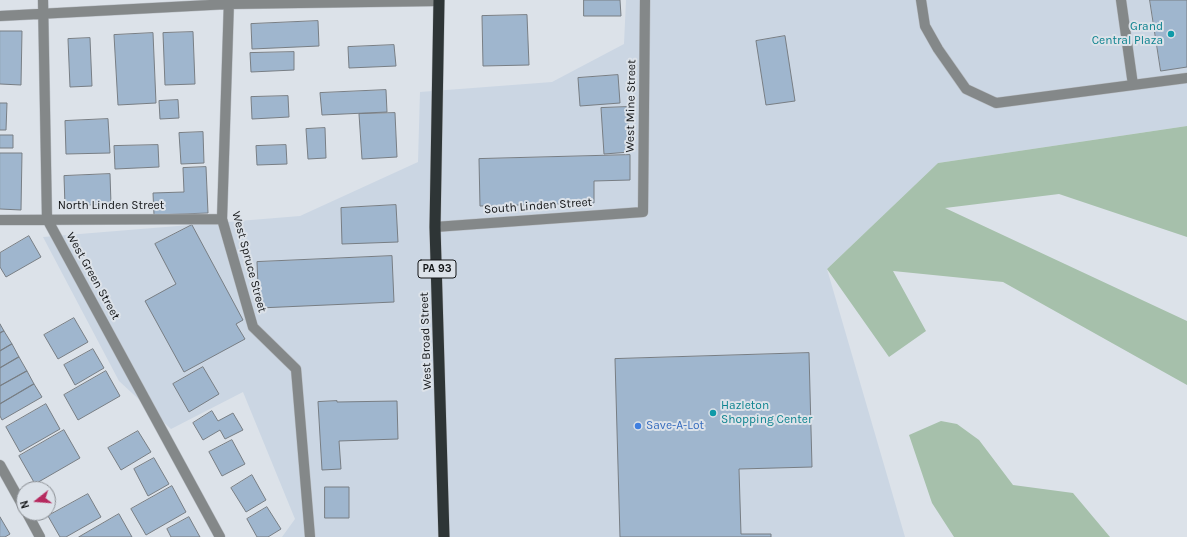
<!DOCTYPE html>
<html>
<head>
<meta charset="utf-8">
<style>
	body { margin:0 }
	#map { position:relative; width:1187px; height:537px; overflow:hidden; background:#dce2e9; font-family:Karla,sans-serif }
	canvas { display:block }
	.north { position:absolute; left:16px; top:481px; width:40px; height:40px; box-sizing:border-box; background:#dce2e9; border:1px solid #8c9095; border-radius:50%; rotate:253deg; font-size:11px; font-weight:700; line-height:16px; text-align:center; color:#131517 }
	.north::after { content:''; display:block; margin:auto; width:14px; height:18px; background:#b6295e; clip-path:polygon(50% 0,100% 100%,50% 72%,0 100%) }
</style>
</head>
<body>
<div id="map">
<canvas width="1187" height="537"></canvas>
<div class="north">N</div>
</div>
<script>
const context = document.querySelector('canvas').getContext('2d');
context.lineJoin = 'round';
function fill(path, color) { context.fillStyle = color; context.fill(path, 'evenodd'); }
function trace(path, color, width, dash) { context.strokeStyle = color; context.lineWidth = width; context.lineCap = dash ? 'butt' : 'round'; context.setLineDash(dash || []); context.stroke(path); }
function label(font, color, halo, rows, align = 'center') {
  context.font = font + ' Karla,sans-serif'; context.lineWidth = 4; context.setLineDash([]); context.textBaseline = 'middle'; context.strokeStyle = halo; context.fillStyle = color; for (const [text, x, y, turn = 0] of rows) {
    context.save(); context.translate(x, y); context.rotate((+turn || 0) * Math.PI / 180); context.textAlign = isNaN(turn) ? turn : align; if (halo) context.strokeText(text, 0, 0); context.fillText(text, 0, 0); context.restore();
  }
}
const built = new Path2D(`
	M626,0H1187V126L938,163L827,269L905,537H282L295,519L243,392L171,429L119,381L43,237L300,216L418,162L420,92L552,82L624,44Z`);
const green = new Path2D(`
	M1187,126V237L1059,194L945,208L1187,321V385L1003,282L893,271L926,331L889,357L827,269L938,163Z
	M941,421L957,424L979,440L1013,485L1073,493L1110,537H954L932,503L909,435Z`);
const building = new Path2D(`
	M584,0H620L621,16H584Z
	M1150,0H1187V67L1161,71Z
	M527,15L529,65L483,66L482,16Z
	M318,21L319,46L252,49L251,24Z
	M0,31H22L21,85L0,84Z
	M193,32L195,84L165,85L163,33Z
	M153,33L156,103L118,105L114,35Z
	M785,36L795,101L766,105L756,41Z
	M90,38L92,86L70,87L68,39Z
	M394,45L396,66L349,68L348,47Z
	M294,52V70L251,72L250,53Z
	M618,75L620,103L580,106L578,78Z
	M386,90L387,112L322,115L320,93Z
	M288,96L289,117L252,119L251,97Z
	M178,100L179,118L160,119L159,101Z
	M0,103H7L6,130H0Z
	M627,107L630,152L604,154L601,108Z
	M395,113L397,157L362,159L359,114Z
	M108,119L110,153L66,154L65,121Z
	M325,128L326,158L308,159L306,129Z
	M203,132L204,163L181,164L179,133Z
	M0,135H13V148H0Z
	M158,145L159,167L115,169L114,146Z
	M286,145L287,164L257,165L256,146Z
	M0,153H22L21,210L0,209Z
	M630,155V180L594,181V203L480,206L479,159Z
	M206,167L208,213L154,215L153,193L184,192L183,168Z
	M110,174L111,204L65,206L64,176Z
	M396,205L398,242L342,244L341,208Z
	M192,225L243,320L236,324L245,339L184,372L145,301L176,284L155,244Z
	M29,236L41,257L6,277L0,267V253Z
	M392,256L394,302L259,308L257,262Z
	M74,318L88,342L58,359L44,335Z
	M0,324L4,331L0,333Z
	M4,331L12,344L0,351V333Z
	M12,344L19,357L0,368V351Z
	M93,349L104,368L75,385L64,365Z
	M809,353L812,467L739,469L741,534H771V537H620L615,359Z
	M19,357L27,371L0,386V368Z
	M203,367L219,394L189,412L173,384Z
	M27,371L34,384L0,404V386Z
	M106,371L120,396L78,420L64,395Z
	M34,384L42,397L2,420L0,416V404Z
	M337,401V402L397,401L398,439L339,441L341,469L322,470L318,402Z
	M46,404L60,429L20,452L6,427Z
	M212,411L218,421L233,413L243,430L225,439L220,430L203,440L193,423Z
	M64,430L80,458L35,484L19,456Z
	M138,431L151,452L121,470L108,448Z
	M232,440L245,464L222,476L209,452Z
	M154,458L169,484L148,496L134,469Z
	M252,475L266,500L246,512L231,488Z
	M172,486L186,512L146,535L131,509Z
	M325,487H349V518H325Z
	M88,494L101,517L66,537H60L48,516Z
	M267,507L281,529L268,537H257L247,519Z
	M119,514L132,537H79Z
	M0,517L10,534L5,537H0Z
	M189,517L200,537H171L167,529Z`);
const service = new Path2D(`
	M921,0L925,26L938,49L966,89L996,103L1133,85L1121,0
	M1133,85L1187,78`);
const minor = new Path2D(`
	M43,0L47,219L220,537
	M229,0L222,219L253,327L296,369L310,537
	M0,16L229,4L439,1
	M0,220L222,219
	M435,227L643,212L645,0
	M0,465L24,508
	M27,513L40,537`);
const trunk = new Path2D(`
	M439,0L435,227L444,537`);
const markers = [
	[1171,34,4,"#0f9aa8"],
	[713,413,4,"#0f9aa8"],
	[638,426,4,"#3f7fe0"]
];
const shields = [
	[437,269,38]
];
const shieldNames = [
	["PA 93",437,269]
];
const cultureNames = [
	["Grand",1163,27],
	["Central Plaza",1163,41],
	["Hazleton",721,406,"left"],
	["Shopping Center",721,420,"left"]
];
const streetNames = [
	["West Mine Street",631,106,-89],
	["North Linden Street",111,206],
	["South Linden Street",538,206,-4],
	["West Spruce Street",249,262,75],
	["West Green Street",93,276,61],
	["West Broad Street",426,341,-92]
];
const shopNames = [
	["Save-A-Lot",646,426]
];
fill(built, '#cbd6e3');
fill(green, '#a6c0ab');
fill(building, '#9fb6ce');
trace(building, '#787e84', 1);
trace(service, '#b8bdc3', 11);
trace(minor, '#b8bdc3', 11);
trace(trunk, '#b8bdc3', 12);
trace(service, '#848889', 10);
trace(minor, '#848889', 10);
trace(trunk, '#2e3536', 11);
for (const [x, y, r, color] of markers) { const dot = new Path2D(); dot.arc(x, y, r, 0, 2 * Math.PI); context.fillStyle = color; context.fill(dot); trace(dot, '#dce2e9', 1.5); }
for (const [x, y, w] of shields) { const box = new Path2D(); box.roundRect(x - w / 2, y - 9, w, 18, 3); context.fillStyle = '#dce2e9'; context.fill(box); trace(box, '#131517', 1); }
label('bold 11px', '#131517', null, shieldNames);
label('12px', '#0d838f', '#dce2e9', cultureNames, 'right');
label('12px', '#131517', '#dce2e9', streetNames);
label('12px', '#366cbe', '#dce2e9', shopNames, 'left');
</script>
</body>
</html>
